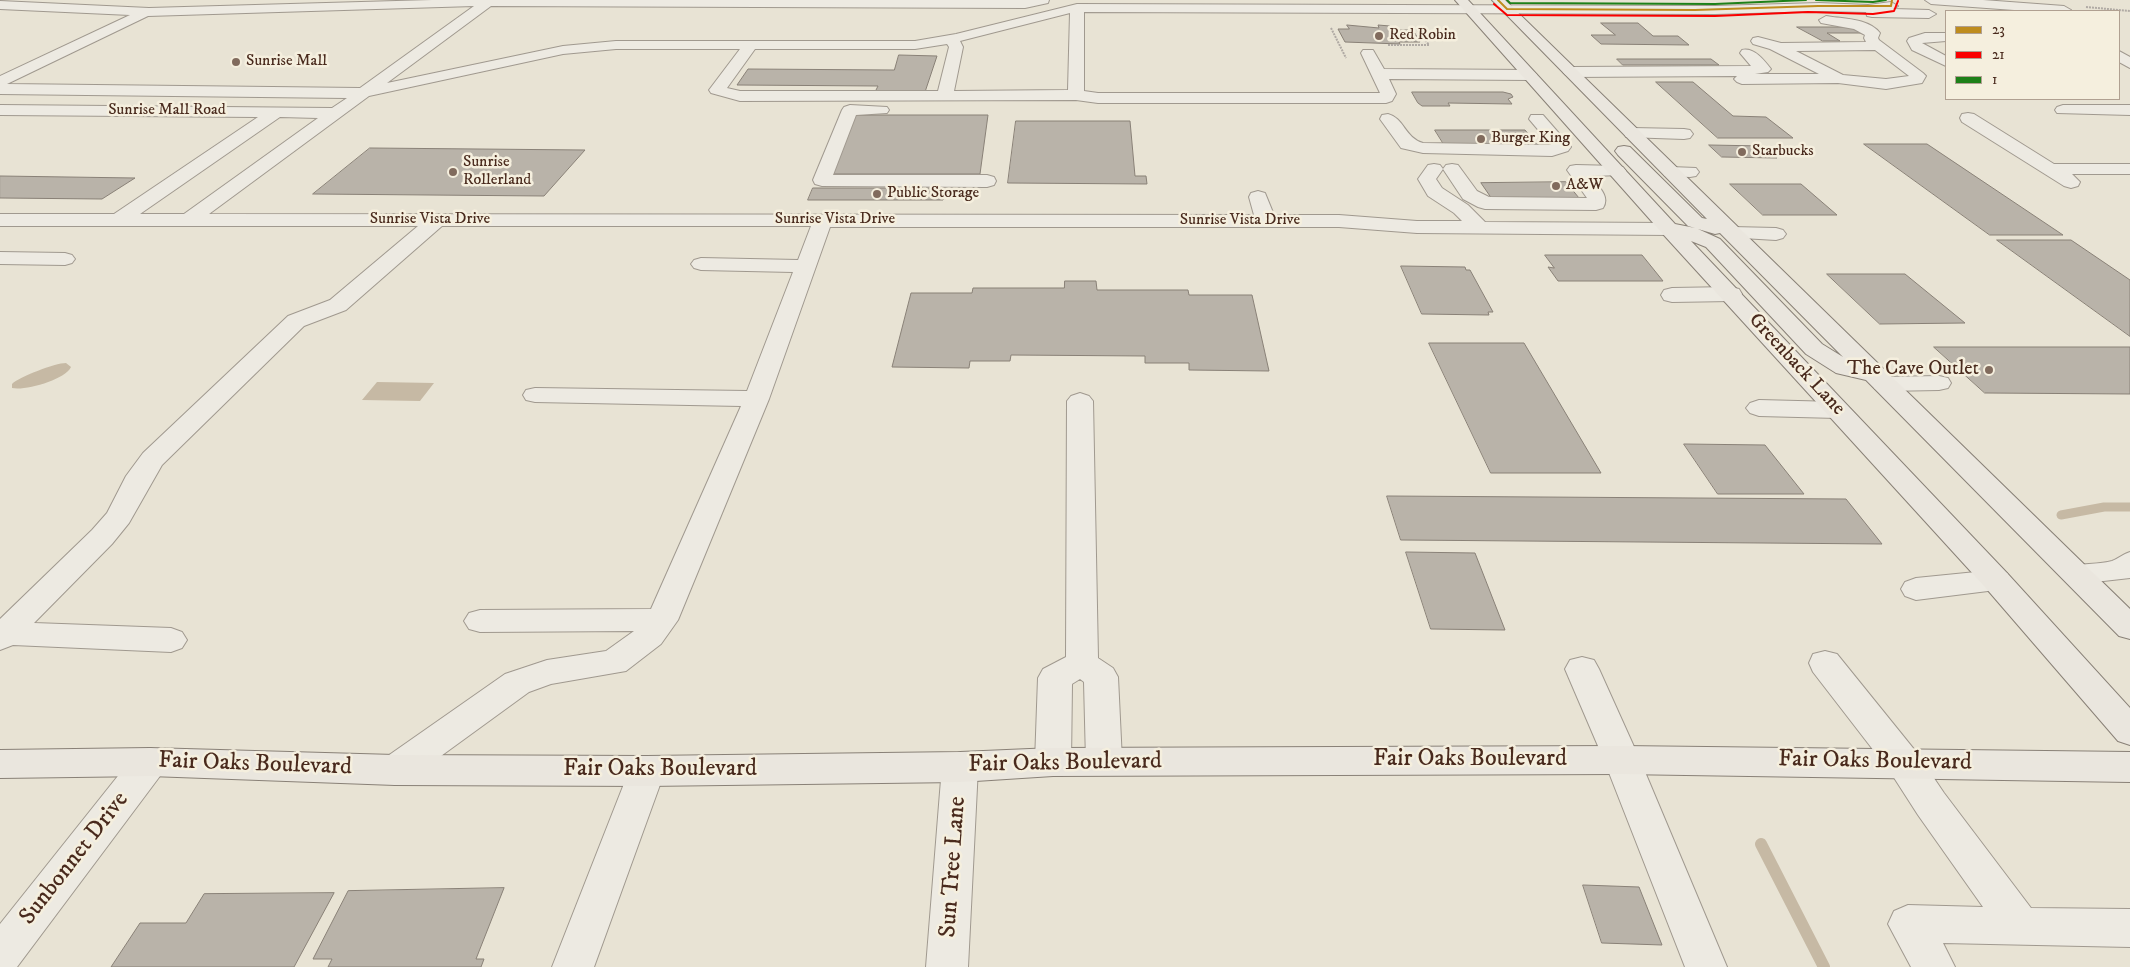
<!DOCTYPE html>
<html>
<head>
<meta charset="utf-8">
<style>
	body { margin:0 }
	#map { position:relative; width:2130px; height:967px; overflow:hidden; background:#e8e3d4; font-family:"IM FELL DW Pica",serif }
	canvas { display:block }
	.legend { position:absolute; left:1945px; top:10px; width:175px; height:90px; box-sizing:border-box; background:#f5efde; border:1px solid #b0a091; margin:0; padding:6px 9px; list-style:none; font-size:15px; color:#492a1d }
	.legend li { display:flex; align-items:center; gap:10px; height:25px }
	.legend b { width:25px; border:1px solid #b0a091 }
</style>
</head>
<body>
<div id="map">
<canvas width="2130" height="967"></canvas>
<ul class="legend">
<li><b style="height:6px;background:#be8c1e"></b>23</li>
<li><b style="height:6px;background:#fa0000"></b>21</li>
<li><b style="height:6px;background:#1e8019"></b>1</li>
</ul>
</div>
<script>
const context = document.querySelector('canvas').getContext('2d');
context.lineJoin = 'round';
function fill(path, color) { context.fillStyle = color; context.fill(path, 'evenodd'); }
function trace(path, color, width, dash) { context.strokeStyle = color; context.lineWidth = width; context.lineCap = dash ? 'butt' : 'round'; context.setLineDash(dash || []); context.stroke(path); }
function label(font, color, halo, rows, align = 'center') {
  context.font = font + ' "IM FELL DW Pica",serif'; context.lineWidth = 5; context.setLineDash([]); context.textBaseline = 'middle'; context.strokeStyle = halo; context.fillStyle = color; for (const [text, x, y, turn = 0] of rows) {
    context.save(); context.translate(x, y); context.rotate((+turn || 0) * Math.PI / 180); context.textAlign = isNaN(turn) ? turn : align; if (halo) context.strokeText(text, 0, 0); context.fillText(text, 0, 0); context.restore();
  }
}
const water = new Path2D(`
	M66,363L71,367C65,380 25,391 12,388V384C19,377 55,363 66,363Z
	M377,382L434,383L420,401L362,400Z`);
const streamFar1 = new Path2D(`
	M2061,515L2104,507H2130`);
const stream = new Path2D(`
	M1761,844L1824,967`);
const building = new Path2D(`
	M1601,23H1638L1653,36H1678L1689,45L1601,44L1591,35H1615Z
	M1347,25L1379,28L1378,25L1390,26L1392,29L1400,30H1413L1420,42H1399L1400,44L1345,42L1338,29H1349Z
	M1797,27H1853L1865,33H1827L1840,41H1823Z
	M899,55L937,56L925,92H875L878,86L737,85L748,69L894,70Z
	M1617,59H1711L1719,65H1623Z
	M1656,82H1693L1733,116L1766,117L1793,138H1718Z
	M1412,92H1503L1511,94L1513,97L1508,99L1512,104L1448,103L1450,106H1422L1418,103Z
	M855,115H988L980,174H832Z
	M1016,121H1130L1135,176H1146L1147,184L1008,183Z
	M1435,130H1525L1538,146H1445Z
	M1864,144H1927L2063,235H1990Z
	M1709,145L1763,146L1777,158L1722,157Z
	M370,148L585,150L544,196L313,194Z
	M0,176L135,178L102,199L0,198Z
	M1566,182L1579,198L1492,199L1481,183Z
	M1730,184H1801L1837,215H1763Z
	M813,188H945L943,200H808Z
	M1997,240H2071L2130,280V336Z
	M1545,255H1642L1663,281H1558L1548,267L1554,268Z
	M1401,266L1465,267L1466,270H1470L1493,312H1488L1489,315L1422,314Z
	M1827,274H1905L1965,323L1880,324Z
	M1065,281H1096L1097,290H1188L1189,295H1252L1269,371L1189,370V363H1145V356L1011,355L1010,361H970L969,368L892,367L911,293H972L973,288H1064Z
	M1429,343H1524L1601,473H1491Z
	M1934,347H2130V394L1985,393Z
	M1684,444L1765,445L1804,494H1718Z
	M1387,496L1846,499L1882,544L1401,540Z
	M1406,552L1475,553L1505,630L1431,629Z
	M1583,885L1639,887L1662,945L1602,943Z
	M504,888L476,959H484L481,967H328L332,959H313L348,891Z
	M334,893L294,967H111L140,923H186L204,894Z`);
const path = new Path2D(`
	M2086,7L2130,11
	M1331,28L1346,58
	M1388,45H1429L1417,29`);
const minor = new Path2D(`
	M432,0H1049L1048,3L1025,8L491,6L387,83L563,46L616,41H915L956,34L1077,4L1715,6L1819,3L1868,5L1891,2L1898,6L1893,9L1929,10L1936,14L1929,18L1872,17L1867,16L1866,12L1819,11L1715,14L1084,12V91L1098,93H1380L1361,53L1363,50H1373L1384,69L1529,70L1534,72L1537,75L1534,78L1529,80L1389,79L1396,94L1392,101L1386,103H1098L1076,100L740,101L711,93L709,90L740,49H616L563,54L369,96L209,214L1254,215L1249,197L1251,193L1258,191L1265,193L1274,215H1339L1417,221H1462L1454,213L1428,196L1418,179L1428,165L1434,164L1440,165L1443,169L1446,165L1452,164L1458,165L1477,191L1489,197L1587,198L1567,170L1570,166L1576,165L1617,166L1623,167L1626,171L1623,175L1590,176C1597,185 1611,196 1603,208L1596,210L1485,209L1478,207L1463,199L1443,169L1436,179L1442,188L1468,205L1485,222L1669,223L1676,225L1679,229L1676,233L1669,235L1417,233L1339,227H830L769,399L678,620L661,644L626,671L551,684L529,692L408,780L395,785L382,780L377,770L382,760L505,674L547,660L606,651L634,631L480,632L469,629L464,621L469,613L480,610L651,609L741,406L535,402L526,400L523,395L526,390L535,388L747,391L793,272L701,270L694,268L691,264L694,260L701,258L798,260L811,226H442L346,310L304,326L162,465L129,523L112,544L34,623L171,628L182,632L187,640L182,648L171,652L13,645L0,650V619L92,530L107,513L126,476L143,453L288,316L330,300L418,226H0V214H114L258,117L0,115V105L332,108L347,98L0,94V76L130,15L0,9V1L149,8ZM474,6L360,88L7,84L148,16ZM1070,13L1068,90L954,91L963,47L960,41ZM947,44L949,47L938,91H740L727,88L755,49H915ZM280,117L318,118L184,214H140Z
	M1925,0H1983L2064,6L2071,10L2028,11L1931,4Z
	M1826,16C1843,19 1868,18 1880,33L1878,38L1879,40L1923,73L1926,76L1922,83L1886,89L1838,83L1742,84L1737,82L1734,79L1737,76L1571,77L1566,75L1563,72L1566,69L1571,67L1751,66L1740,53L1742,50C1754,47 1764,60 1771,69L1768,72L1755,74H1819L1770,49L1753,44L1751,41L1753,38L1758,37L1781,43L1866,42L1864,38L1865,35L1854,29L1821,23L1819,20ZM1875,50L1909,76L1886,79L1843,75L1796,51Z
	M1925,33H1946V41L1922,43L1946,56V66L1912,50L1907,41L1909,38Z
	M2119,51L2130,57V68L2119,62Z
	M850,105L887,107L889,110L887,113L856,115L833,175H987L994,177L996,181L994,185L987,187L822,186L815,184L813,180L842,110L844,107Z
	M2063,105H2130V115L2057,113L2055,110L2057,107Z
	M1968,113L1974,114L2054,164H2130V174H2072L2080,182L2078,186L2071,188L2064,186L1962,122L1960,118L1962,114Z
	M1388,114C1404,118 1405,138 1423,143L1551,145L1529,119L1531,115H1543L1571,147L1568,151L1552,156L1423,153L1401,148L1380,119L1382,115Z
	M1632,128L1684,129L1690,130L1693,134L1690,138L1684,139L1626,137L1624,133L1626,129Z
	M1671,167L1696,168L1699,172L1696,176L1690,177L1665,176L1662,172L1665,168Z
	M1732,227L1776,228L1783,230L1786,234L1783,238L1776,240L1725,237L1722,233L1725,229Z
	M0,252L65,253L72,255L75,259L72,263L65,265L0,264Z
	M1731,287L1739,289L1742,294L1739,299L1731,301L1672,302L1664,300L1661,295L1664,290L1672,288Z
	M1939,376L1948,378L1951,383L1948,388L1939,390L1884,391L1875,389L1872,384L1875,379L1884,377Z
	M1080,393L1089,396L1093,401L1098,658L1113,668L1118,677L1122,761L1117,771L1104,775L1091,771L1086,761L1084,682L1080,679L1072,684L1071,762L1066,772L1053,776L1040,772L1035,762L1038,678L1043,669L1066,657L1067,401L1071,396Z
	M1759,400L1837,402L1846,405L1850,410L1846,415L1837,418L1759,416L1750,413L1746,408L1750,403Z
	M2130,552V578L2077,584L2066,581L2062,574L2066,567C2081,563 2097,565 2112,561C2118,559 2123,554 2130,552Z
	M1996,570L2007,573L2011,580L2007,587L1996,590L1916,600L1905,596L1901,589L1905,582L1916,578Z
	M1825,651L1837,654L1917,753L1944,793L2031,908L2130,909V947L1943,943L1955,967H1911L1888,924L1894,911L1908,905L1983,907L1918,815L1891,773L1813,672L1809,663L1813,654Z
	M1582,657L1594,660L1599,669L1640,760L1727,967H1685L1604,760L1565,669L1570,660Z
	M150,748L163,752L168,762L163,772L17,967H0V924L137,752Z
	M960,752L973,757L978,767L968,967H926L942,767L947,757Z
	M647,756L660,761L665,771L594,967H552L629,771L634,761Z`);
const major = new Path2D(`
	M1455,0H1468L1675,224L1695,228L1688,226L1618,155L1615,151L1618,147L1624,146L1630,147L1702,218L1707,219L1492,0H1505L2130,609V639L2119,636L1866,380L1836,373L1806,354L1706,247L1691,241L2007,573L2130,708V745L2118,741L1985,587L1662,233ZM1698,229L1715,234L1720,233L1843,357L1822,344L1720,239Z
	M1622,746L2130,752V782L1622,774L1053,776L960,782L647,786L395,785L150,776L0,778V750L150,748L395,755L647,756L960,752L1053,748Z`);
const bus1 = new Path2D(`
	M1498,0L1507,9L1695,10L1818,6H1891L1892,0`);
const bus2 = new Path2D(`
	M1494,4L1507,15L1715,16L1808,12L1873,14L1894,11L1898,1`);
const bus3 = new Path2D(`
	M1507,0L1510,3L1715,4L1806,0
	M1816,0L1873,2L1886,0`);
const markers = [
	[1379,36,5,"#816b5d"],
	[236,62,5,"#816b5d"],
	[1481,139,5,"#816b5d"],
	[1742,152,5,"#816b5d"],
	[453,172,5,"#816b5d"],
	[1556,186,5,"#816b5d"],
	[877,194,5,"#816b5d"],
	[1989,370,5,"#816b5d"]
];
const farPoinames = [
	["Red Robin",1389,36],
	["Sunrise Mall",246,62],
	["Burger King",1491,139],
	["Starbucks",1752,152],
	["Sunrise",463,163],
	["Rollerland",463,181],
	["A&W",1566,186],
	["Public Storage",887,194]
];
const farStreetnames = [
	["Sunrise Mall Road",167,111],
	["Sunrise Vista Drive",430,220],
	["Sunrise Vista Drive",835,220],
	["Sunrise Vista Drive",1240,221]
];
const streetNames = [
	["Greenback Lane",1796,365,47]
];
const poiNames = [
	["The Cave Outlet",1979,370]
];
const nearStreetnames = [
	["Fair Oaks Boulevard",1470,760],
	["Fair Oaks Boulevard",1875,762,1],
	["Fair Oaks Boulevard",1065,764,-1],
	["Fair Oaks Boulevard",255,765,2],
	["Fair Oaks Boulevard",660,770],
	["Sunbonnet Drive",75,859,-52],
	["Sun Tree Lane",954,867,-86]
];
fill(water, '#c6b9a4');
trace(streamFar1, '#c6b9a4', 9);
trace(stream, '#c6b9a4', 12);
fill(building, '#b9b3a9');
trace(building, '#898177', 1);
trace(minor, '#a0998f', 2);
trace(major, '#898177', 2);
trace(path, '#b0aaa4', 2, [2, 1]);
fill(minor, '#edeae2');
fill(major, '#eae6de');
trace(bus1, '#be8c1e', 2);
trace(bus2, '#fa0000', 2);
trace(bus3, '#1e8019', 2);
for (const [x, y, r, color] of markers) { const dot = new Path2D(); dot.arc(x, y, r, 0, 2 * Math.PI); context.fillStyle = color; context.fill(dot); trace(dot, '#f5efde', 2); }
label('16px', '#492a1d', '#f5efde', farPoinames, 'left');
label('16px', '#492a1d', '#f5efde', farStreetnames);
label('20px', '#492a1d', '#f5efde', streetNames);
label('20px', '#492a1d', '#f5efde', poiNames, 'right');
label('24px', '#492a1d', '#f5efde', nearStreetnames);
</script>
</body>
</html>
